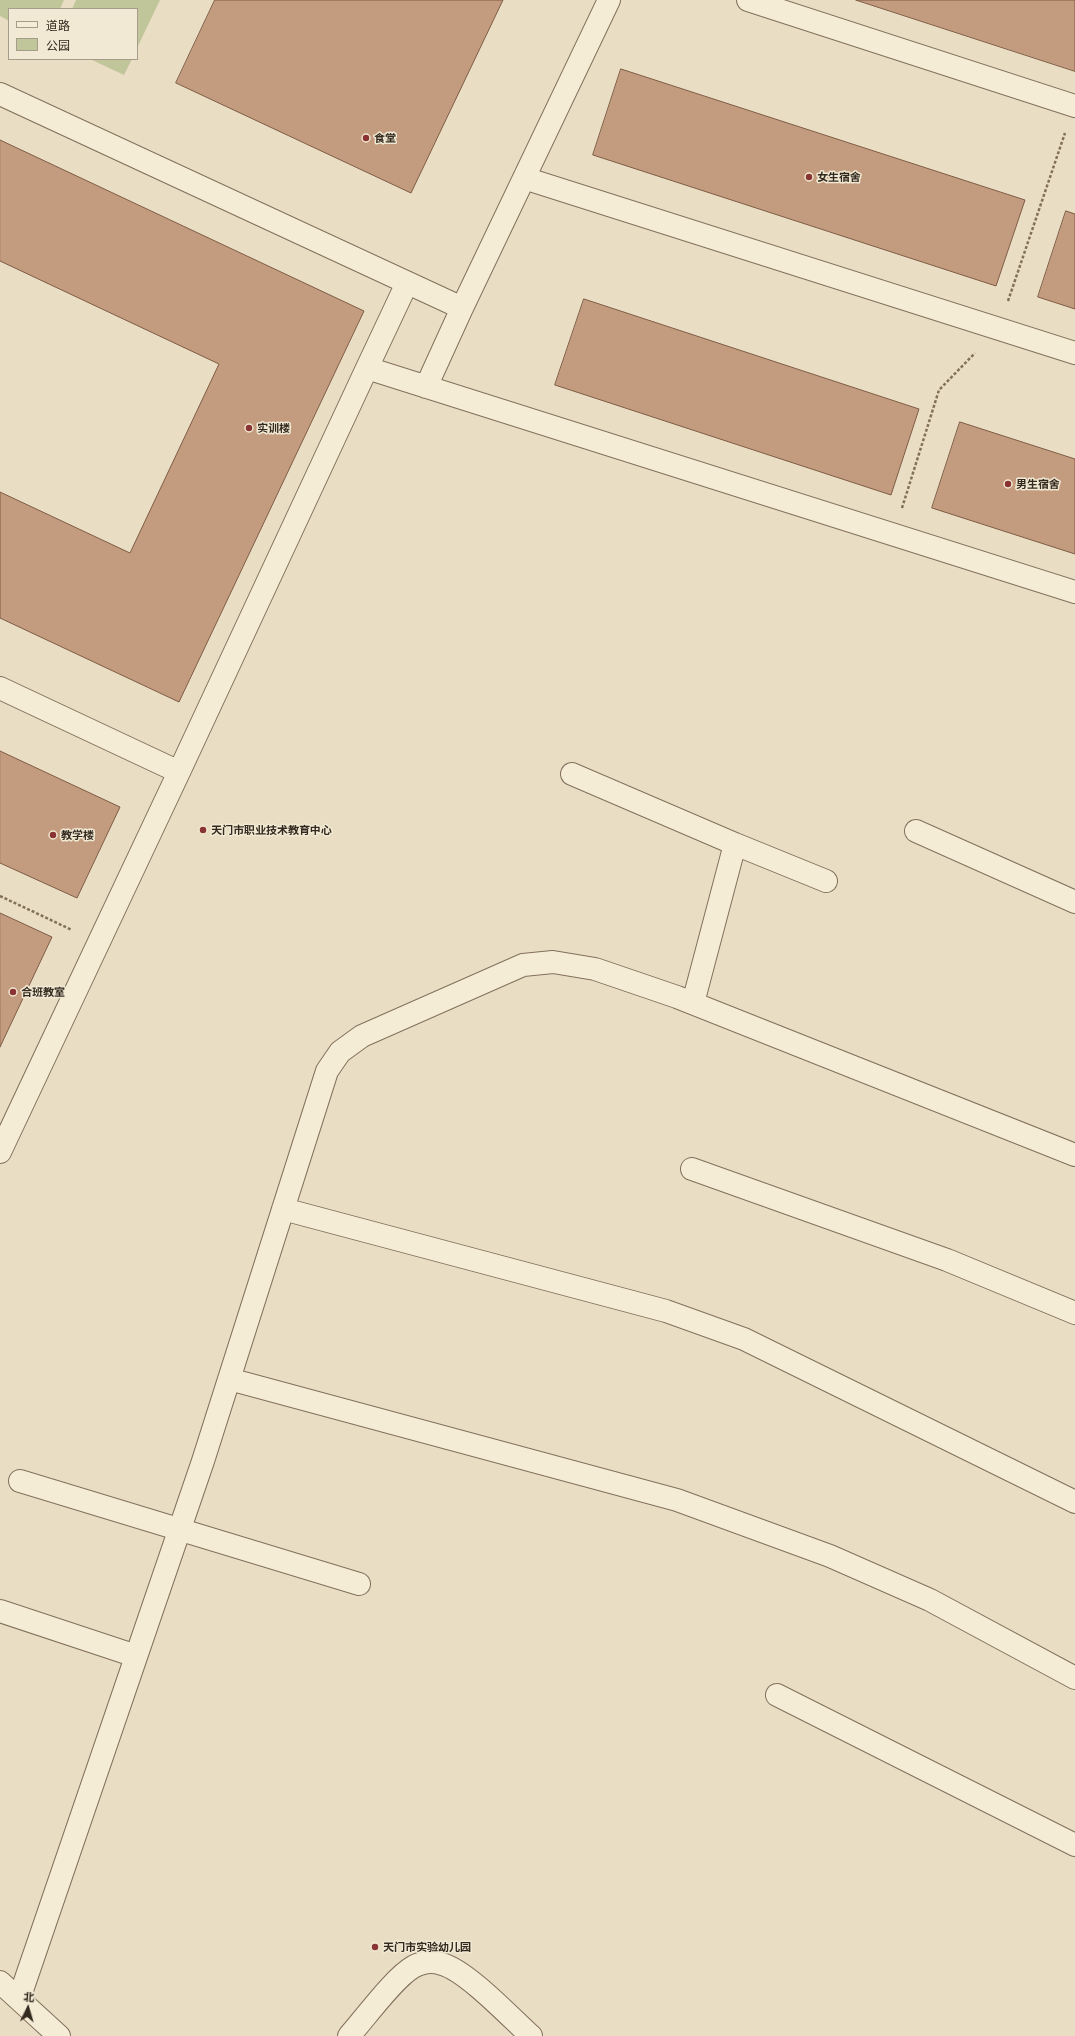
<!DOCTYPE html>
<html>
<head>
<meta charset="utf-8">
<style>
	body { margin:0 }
	#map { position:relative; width:1075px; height:2036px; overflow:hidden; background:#e9dec4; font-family:Georgia,"Noto Sans SC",serif }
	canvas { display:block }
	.legend { position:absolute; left:8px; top:8px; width:130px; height:52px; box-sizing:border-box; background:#f1e9d3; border:1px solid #a59c8b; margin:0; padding:5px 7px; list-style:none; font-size:12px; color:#33291f }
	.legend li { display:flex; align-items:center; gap:8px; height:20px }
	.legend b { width:20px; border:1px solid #a59c8b }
	.north { position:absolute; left:8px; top:1988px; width:40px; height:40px; -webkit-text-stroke:3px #f1e9d3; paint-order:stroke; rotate:5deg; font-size:11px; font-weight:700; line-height:16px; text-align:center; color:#33291f }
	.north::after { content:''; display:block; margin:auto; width:14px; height:18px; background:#33291f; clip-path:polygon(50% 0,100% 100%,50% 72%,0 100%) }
</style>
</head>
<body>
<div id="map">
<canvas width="1075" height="2036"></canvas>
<ul class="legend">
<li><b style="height:5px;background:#f5ecd6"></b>道路</li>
<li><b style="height:11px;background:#c0c699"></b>公园</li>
</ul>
<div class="north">北</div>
</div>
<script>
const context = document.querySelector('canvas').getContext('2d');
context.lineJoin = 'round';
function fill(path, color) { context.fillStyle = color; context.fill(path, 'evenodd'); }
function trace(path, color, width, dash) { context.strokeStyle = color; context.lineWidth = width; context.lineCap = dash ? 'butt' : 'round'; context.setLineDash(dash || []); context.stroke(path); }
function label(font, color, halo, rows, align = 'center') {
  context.font = font + ' Georgia,"Noto Sans SC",serif'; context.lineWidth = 3; context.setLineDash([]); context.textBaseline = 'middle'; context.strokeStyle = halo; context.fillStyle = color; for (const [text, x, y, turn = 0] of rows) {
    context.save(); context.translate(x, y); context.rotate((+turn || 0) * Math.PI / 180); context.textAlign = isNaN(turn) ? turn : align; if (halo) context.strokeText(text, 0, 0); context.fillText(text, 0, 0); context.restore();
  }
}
const green = new Path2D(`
	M0,0H64L60,9H9V21L0,16Z
	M76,0H160L137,48V9H72Z
	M90,59H132L124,75Z`);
const building = new Path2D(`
	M215,0H503L411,193L176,83Z
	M856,0H1075V71Z
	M621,69L1025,200L996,286L593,155Z
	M0,140L364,311L179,702L0,618V492L130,553L219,364L0,261Z
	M1066,211L1075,214V309L1038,297Z
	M584,299L919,409L891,495L555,385Z
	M960,422L1075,459V554L932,508Z
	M0,751L120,807L77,898L0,863Z
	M0,913L52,937L0,1047Z`);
const path = new Path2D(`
	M1008,301L1065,133
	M902,508L939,390L975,353
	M0,896L72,930`);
const minor = new Path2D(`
	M748,0L1075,106
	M0,94L462,308L609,0
	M524,178L1075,353
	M367,368L407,283
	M426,387L462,308
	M0,688L179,772L0,1152
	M179,772L367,368L1075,592
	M572,774L735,844L693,1003
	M916,831L1075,902
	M735,844L826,881
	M692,1169L947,1260L1075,1313
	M283,1209L666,1311L744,1339L1075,1502
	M229,1379L677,1500L830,1556L930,1600L1075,1678
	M20,1481L359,1584
	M0,1611L136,1656
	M777,1695L1075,1845
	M0,1982L59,2036
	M19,1999L203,1461L327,1071L340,1052L362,1036L523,965L553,962L595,969L677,997L1075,1155
	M349,2036C365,2018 394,1978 413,1967C422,1962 432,1960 442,1964C467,1971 510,2017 531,2036`);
const markers = [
	[366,138,4,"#8a3333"],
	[809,177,4,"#8a3333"],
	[249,428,4,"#8a3333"],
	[1008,484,4,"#8a3333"],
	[203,830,4,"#8a3333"],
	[53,835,4,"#8a3333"],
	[13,992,4,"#8a3333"],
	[375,1947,4,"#8a3333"]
];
const poiNames = [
	["食堂",374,138],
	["女生宿舍",817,177],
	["实训楼",257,428],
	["男生宿舍",1016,484],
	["天门市职业技术教育中心",211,830],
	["教学楼",61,835],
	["合班教室",21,992],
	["天门市实验幼儿园",383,1947]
];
fill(green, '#c0c699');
fill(building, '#c39b7e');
trace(building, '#7e5c45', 1);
trace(minor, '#82705c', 24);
trace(path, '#82705c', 2.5, [3, 2]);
trace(minor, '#f5ecd6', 22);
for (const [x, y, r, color] of markers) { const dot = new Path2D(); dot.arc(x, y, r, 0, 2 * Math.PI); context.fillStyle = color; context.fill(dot); trace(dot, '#f1e9d3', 1.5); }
label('bold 11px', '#33291f', '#f1e9d3', poiNames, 'left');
</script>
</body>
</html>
